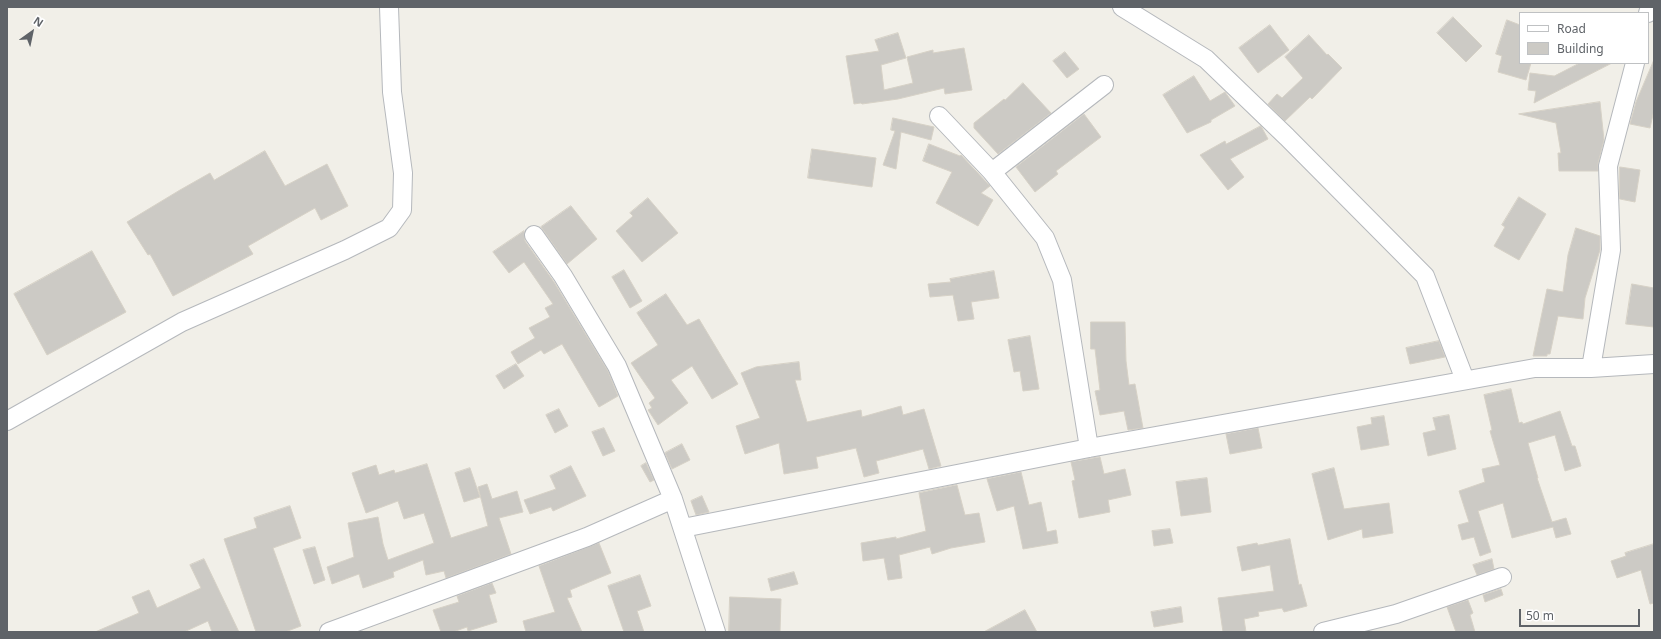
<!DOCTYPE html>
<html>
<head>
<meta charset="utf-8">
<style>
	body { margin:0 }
	#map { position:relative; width:1661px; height:639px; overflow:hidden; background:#f1efe8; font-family:"Noto Sans",sans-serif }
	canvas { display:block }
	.frame { position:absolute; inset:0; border:8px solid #5f6368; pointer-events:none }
	.legend { position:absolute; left:1519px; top:12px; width:130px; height:52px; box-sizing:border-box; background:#fff; border:1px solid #bfc1c3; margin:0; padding:5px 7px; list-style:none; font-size:12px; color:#5f6368 }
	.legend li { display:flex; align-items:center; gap:8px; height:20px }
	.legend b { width:20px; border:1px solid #bfc1c3 }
	.north { position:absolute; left:12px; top:12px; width:40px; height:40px; -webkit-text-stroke:3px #fff; paint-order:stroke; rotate:33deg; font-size:11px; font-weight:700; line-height:16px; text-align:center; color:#5f6368 }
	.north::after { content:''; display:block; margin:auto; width:14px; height:18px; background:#5f6368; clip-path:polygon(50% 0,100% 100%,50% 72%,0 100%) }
	.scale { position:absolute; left:1519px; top:609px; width:121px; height:18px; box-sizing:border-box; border:2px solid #5f6368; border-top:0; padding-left:5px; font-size:12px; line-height:14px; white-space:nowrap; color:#5f6368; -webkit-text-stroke:3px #fff; paint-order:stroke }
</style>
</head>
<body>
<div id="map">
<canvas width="1661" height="639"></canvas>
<div class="frame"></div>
<ul class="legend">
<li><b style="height:5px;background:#fff"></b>Road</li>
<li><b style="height:11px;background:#cccac5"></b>Building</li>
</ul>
<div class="north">N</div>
<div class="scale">50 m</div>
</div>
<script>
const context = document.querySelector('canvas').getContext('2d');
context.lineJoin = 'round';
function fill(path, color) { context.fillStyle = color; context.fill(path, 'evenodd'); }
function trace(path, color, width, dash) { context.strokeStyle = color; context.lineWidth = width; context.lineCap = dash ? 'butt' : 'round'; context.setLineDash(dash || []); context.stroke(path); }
const building = new Path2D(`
	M1453,17L1482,46L1466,62L1437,33Z
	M1507,20L1520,25V63H1531L1526,80L1498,72L1502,56L1496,54Z
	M1270,25L1289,50L1258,73L1239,48Z
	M898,33L906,58L881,65L884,90L913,83L907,57L933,50V53L964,48L972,90L945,94L944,88L898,99L862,104L861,103L854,104L846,56L879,51L875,40Z
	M1309,35L1327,55L1328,54L1342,68L1312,99L1310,97L1285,121L1268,104L1277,94L1282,98L1303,78L1285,57Z
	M1065,52L1079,69L1067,78L1053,61Z
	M1654,60V110L1650,128L1630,124L1636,102Z
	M1580,63H1612L1534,103L1536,91L1528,90L1530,73L1554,76Z
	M1194,76L1210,101L1225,92L1235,106L1211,120V122L1187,133L1163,95Z
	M1023,83L1051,113L998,154L974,128V123L1004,99L1005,100Z
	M1600,102L1604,140L1598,163V171H1559L1558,153H1561L1556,123L1519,114Z
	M1084,114L1101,137L1056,171L1058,174L1035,192L1016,167Z
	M893,118L934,127L931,140L901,132L896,169L883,165L895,131L891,130Z
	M1261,126L1268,139L1230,159L1244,177L1228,190L1200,155L1225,141L1226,144Z
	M929,144L960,156L961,155L990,186L981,193L993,200L978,226L936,203L952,172L923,161Z
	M812,149L876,158L872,187L808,178Z
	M265,151L285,186L327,164L348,206L321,220L315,208L248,246L253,254L173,296L150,254L148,255L127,222L180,190L210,173L214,180Z
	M1620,167L1640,170L1635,202L1620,199Z
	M1519,197L1546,214L1519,260L1494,246L1505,227L1502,225Z
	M648,198L678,233L642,262L616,231L633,216L630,213Z
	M571,206L597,239L567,264L541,227Z
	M1576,228L1600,236V250L1585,298L1583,319L1558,316L1550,354H1547V356H1533L1547,289L1563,292L1568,255Z
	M524,231L525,241L554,282L608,371L618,396L599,407L562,344L544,354L541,350L518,364L511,352L535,338L529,328L550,317L545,308L553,304L524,262L509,273L493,252Z
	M92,251L126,312L47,355L14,294Z
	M624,270L642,301L630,308L612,277Z
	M994,271L999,298L971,302L974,319L958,321L953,295L930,297L928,284L951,282L950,279Z
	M1632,284L1654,288V327L1626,324Z
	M666,294L687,325L699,319L738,384L712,399L692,366L671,380L688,403L658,425L648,410L652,408L649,403L655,398L631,363L658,345L637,313Z
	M1091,322H1125L1126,361L1129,385L1135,384L1143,428L1128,430L1124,411L1100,415L1095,391L1100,390L1095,349H1091Z
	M1030,336L1039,389L1023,391L1020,371L1014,372L1008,340Z
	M1439,341L1445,357L1410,364L1406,348Z
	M799,362L801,380H795L807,422L861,410L862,417L901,406L903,415L924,409L941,466L929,469L923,449L876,461L879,473L864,477L856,448L816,457L818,468L784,474L779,443L745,454L736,426L760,418L741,373L756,367Z
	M516,364L524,376L504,389L496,376Z
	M1511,389L1519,423L1522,422L1523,424L1560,411L1572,446H1575L1581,466L1565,471L1555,435L1528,443L1538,478H1537L1552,522L1566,518L1571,534L1556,538L1553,527L1512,538L1503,503L1478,511L1491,552L1480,556L1474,537L1462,540L1458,525L1469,522L1459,491L1485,482L1482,469L1500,465L1490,431L1492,430L1484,395Z
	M559,409L568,426L555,433L546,415Z
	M1449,415L1456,449L1428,456L1423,433L1436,430L1433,418Z
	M1384,416L1389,445L1361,450L1357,427L1372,424L1371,418Z
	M604,428L615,451L603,456L592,432Z
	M1258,428L1262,448L1230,454L1226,434Z
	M682,444L690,460L672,469L665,453Z
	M1100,457L1104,474L1125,469L1131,495L1108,500L1110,512L1079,518L1072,481L1075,480L1071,462Z
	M646,463L654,480L650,482L641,466Z
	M427,464L451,538L488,526L478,487L487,484L492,499L517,491L523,512L499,518L511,554L446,578L444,571L426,575L423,560L393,572L394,577L363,588L359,574L332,584L327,567L354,557L348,523L378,517L383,544L388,560L434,543L424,513L404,519L398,501L366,513L352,473L376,465L379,475L394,470L395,473Z
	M571,466L586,496L553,511L551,507L530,514L524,500L556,489L550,476Z
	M470,468L480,497L464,502L455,473Z
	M1334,468L1344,509L1389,503L1393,533L1363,538L1362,529L1328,540L1312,474Z
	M1021,472L1029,505L1041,502L1047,532L1056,530L1058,543L1023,549L1014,506L997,511L987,479Z
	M1207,478L1211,512L1181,516L1176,482Z
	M957,485L965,515L979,513L985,542L951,548L932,554L930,547L899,555L902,578L888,580L884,558L863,561L861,543L896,537V539L926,531L919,493Z
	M702,496L709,512L696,515L691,501Z
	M290,506L301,538L273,548L301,626L285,632H256L224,539L257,528L254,518Z
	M1170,529L1173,543L1154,546L1152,531Z
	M1290,539L1299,585L1301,584L1307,606L1284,612L1282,608L1258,612L1259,616L1244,619L1246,632H1223L1218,598L1274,591L1270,565L1242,571L1237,547L1257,543L1258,545Z
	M599,543L611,573L570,590L572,597L567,598L582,632H526L523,621L555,612L539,566Z
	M1654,544V603L1650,604L1641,570L1617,578L1611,561L1626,556L1625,553Z
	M315,547L325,580L314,584L303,550Z
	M204,559L239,632H212L208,621L184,632H95L139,613L132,597L149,590L157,608L201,588L190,565Z
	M1492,559L1494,569L1477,575L1473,565Z
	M794,572L798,584L771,591L768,579Z
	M640,575L651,606L637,611L644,632H624L608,586Z
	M492,583L496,593L489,595L497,622L468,631L467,627L453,632H441L433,610L459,602L457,596Z
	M1501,589L1503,595L1485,602L1483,595Z
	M730,597L781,599L780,632H729Z
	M1468,600L1473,613L1470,615L1475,632H1456L1447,607Z
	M1181,607L1183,622L1154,627L1151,612Z
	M1025,610L1037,632H984Z`);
const minor = new Path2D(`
	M1122,7L1206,59L1287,137L1425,276L1465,380
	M1648,13L1650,7
	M939,116L992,172L1045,238L1062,280L1089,448
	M992,172L1104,85
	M534,235L563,276L617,366L673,499L716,632
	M1591,368L1611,250L1608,166L1635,63
	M7,421L182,322L345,250L389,228L402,210L403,173L392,92L389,7
	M683,528L1089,448L1535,368H1591L1654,364
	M329,632L587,537L673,499
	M1323,632L1396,614L1502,577`);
fill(building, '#cccac5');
trace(building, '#d6d1c6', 1);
trace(minor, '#b5b8bc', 20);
trace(minor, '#fff', 18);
</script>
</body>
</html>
